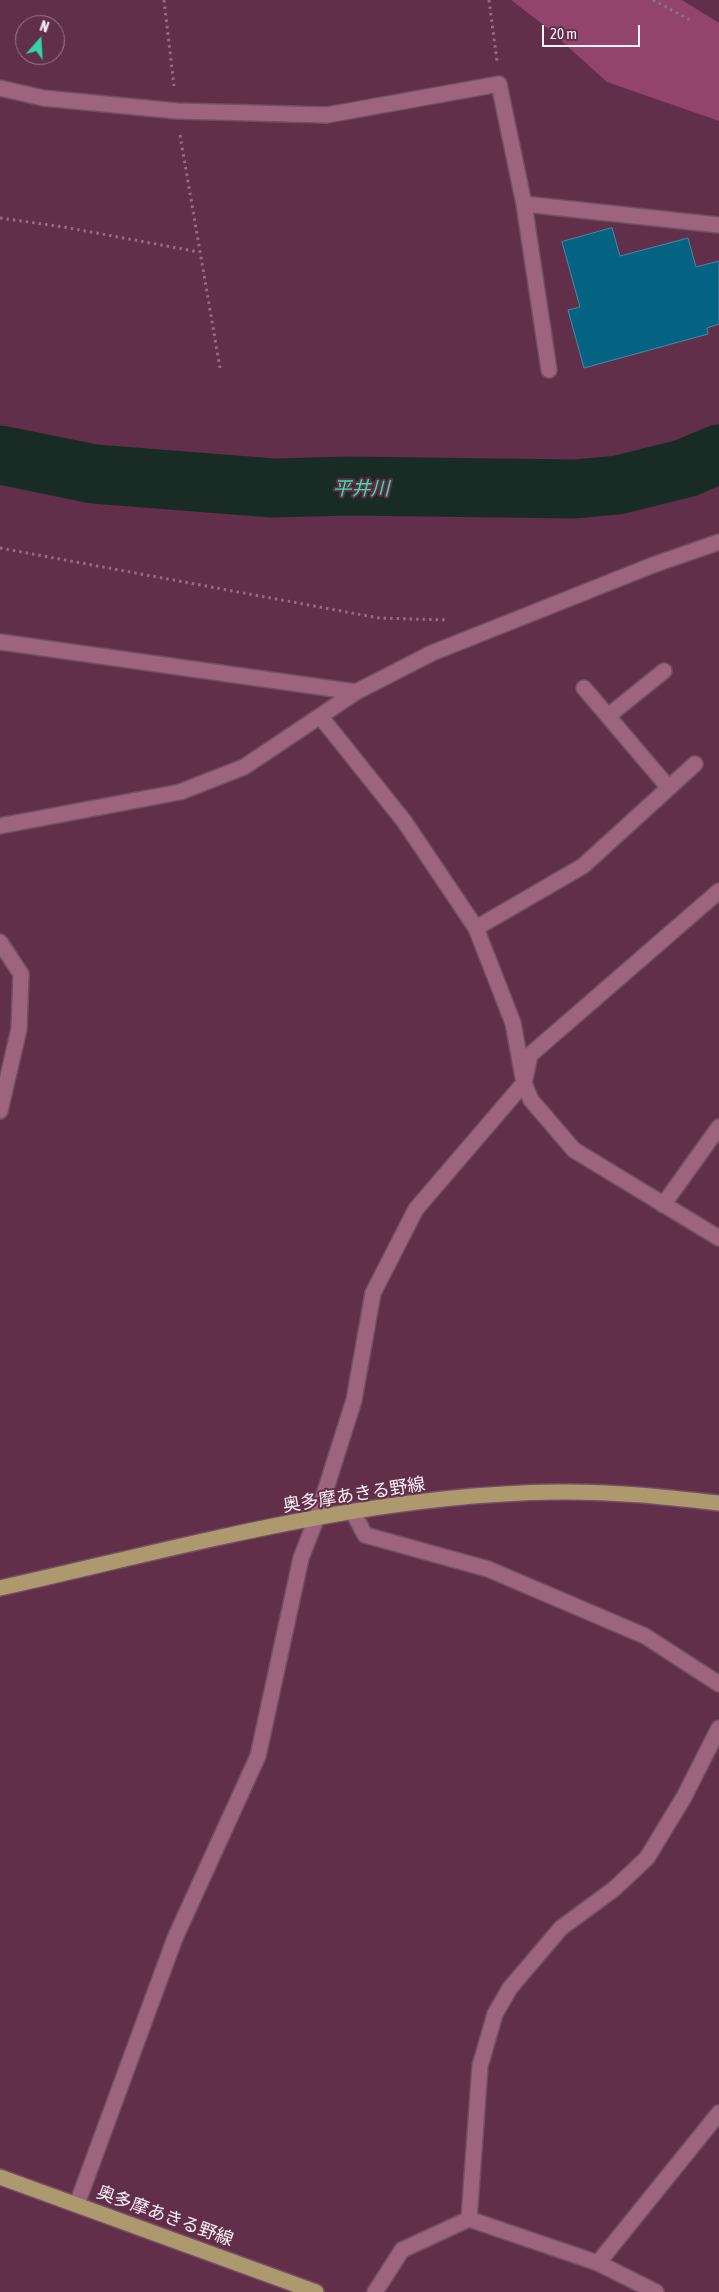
<!DOCTYPE html>
<html>
<head>
<meta charset="utf-8">
<style>
	body { margin:0 }
	#map { position:relative; width:719px; height:2292px; overflow:hidden; background:#612f49; font-family:"Asap Condensed",sans-serif }
	canvas { display:block }
	.north { position:absolute; left:15px; top:15px; width:50px; height:50px; box-sizing:border-box; background:#612f49; border:1px solid #9f7c8e; border-radius:50%; rotate:19deg; font-size:14px; font-weight:700; line-height:20px; text-align:center; color:#fdf0f6 }
	.north::after { content:''; display:block; margin:auto; width:18px; height:22px; background:#33d4a8; clip-path:polygon(50% 0,100% 100%,50% 72%,0 100%) }
	.scale { position:absolute; left:542px; top:25px; width:98px; height:22px; box-sizing:border-box; border:2px solid #fdf0f6; border-top:0; padding-left:6px; font-size:15px; line-height:18px; white-space:nowrap; color:#fdf0f6; -webkit-text-stroke:4px #612f49; paint-order:stroke }
</style>
</head>
<body>
<div id="map">
<canvas width="719" height="2292"></canvas>
<div class="north">N</div>
<div class="scale">20 m</div>
</div>
<script>
const context = document.querySelector('canvas').getContext('2d');
context.lineJoin = 'round';
function fill(path, color) { context.fillStyle = color; context.fill(path, 'evenodd'); }
function trace(path, color, width, dash) { context.strokeStyle = color; context.lineWidth = width; context.lineCap = dash ? 'butt' : 'round'; context.setLineDash(dash || []); context.stroke(path); }
function label(font, color, halo, rows, align = 'center') {
  context.font = font + ' "Asap Condensed","Noto Sans JP",sans-serif'; context.lineWidth = 4; context.setLineDash([]); context.textBaseline = 'middle'; context.strokeStyle = halo; context.fillStyle = color; for (const [text, x, y, turn = 0] of rows) {
    context.save(); context.translate(x, y); context.rotate((+turn || 0) * Math.PI / 180); context.textAlign = isNaN(turn) ? turn : align; if (halo) context.strokeText(text, 0, 0); context.fillText(text, 0, 0); context.restore();
  }
}
const green = new Path2D(`
	M511,0H682L719,23V121L607,82L545,26Z`);
const river = new Path2D(`
	M0,455L94,474L273,488L350,486L575,489L618,485L686,468L719,454`);
const building = new Path2D(`
	M612,228L620,256L688,238L696,267L719,261V324L707,328L708,334L584,368L568,310L580,307L562,242Z`);
const path = new Path2D(`
	M164,0L174,86
	M489,0L497,61
	M653,0L692,21
	M180,135L220,368
	M0,218L64,227L199,252
	M0,548L379,618L447,620`);
const minor = new Path2D(`
	M0,88L43,98L177,111L327,115L499,84L524,204L549,370
	M524,204L719,225
	M0,642L356,692
	M584,688L669,788
	M320,716L404,821L476,928L513,1023L524,1083L531,1100L574,1150L719,1238
	M608,716L664,671
	M0,826L180,792L244,767L356,692L432,653L653,565L719,542
	M476,928L583,866L695,764
	M0,942L21,974L19,1029L0,1111
	M663,1205L719,1127
	M353,1512L365,1535L488,1569L645,1636L719,1684
	M77,2204L175,1938L258,1756L301,1558L317,1517L354,1400L373,1293L416,1209L524,1083L530,1055L719,891
	M469,2219L598,2263L656,2292
	M598,2263L719,2113
	M375,2292L402,2250L469,2219L480,2066L495,2014L510,1988L561,1928L614,1889L647,1858L684,1797L719,1728`);
const major = new Path2D(`
	M0,1588C183,1547 368,1494 557,1492C611,1491 665,1497 719,1503
	M0,2177L316,2292`);
const streetNames = [
	["奥多摩あきる野線",354,1495,-9],
	["奥多摩あきる野線",165,2216,20]
];
const waterNames = [
	["平井川",361,489]
];
fill(green, '#92446d');
trace(river, '#182c25', 59);
fill(building, '#046382');
trace(building, '#4889a6', 1);
trace(minor, '#744e63', 18);
trace(major, '#744e63', 18);
trace(path, '#936d81', 3, [2.5, 4]);
trace(minor, '#9c647f', 15);
trace(major, '#ae986e', 15);
label('18px', '#fdf0f6', '#612f49', streetNames);
label('italic 19px', '#3dddb0', '#612f49', waterNames);
</script>
</body>
</html>
